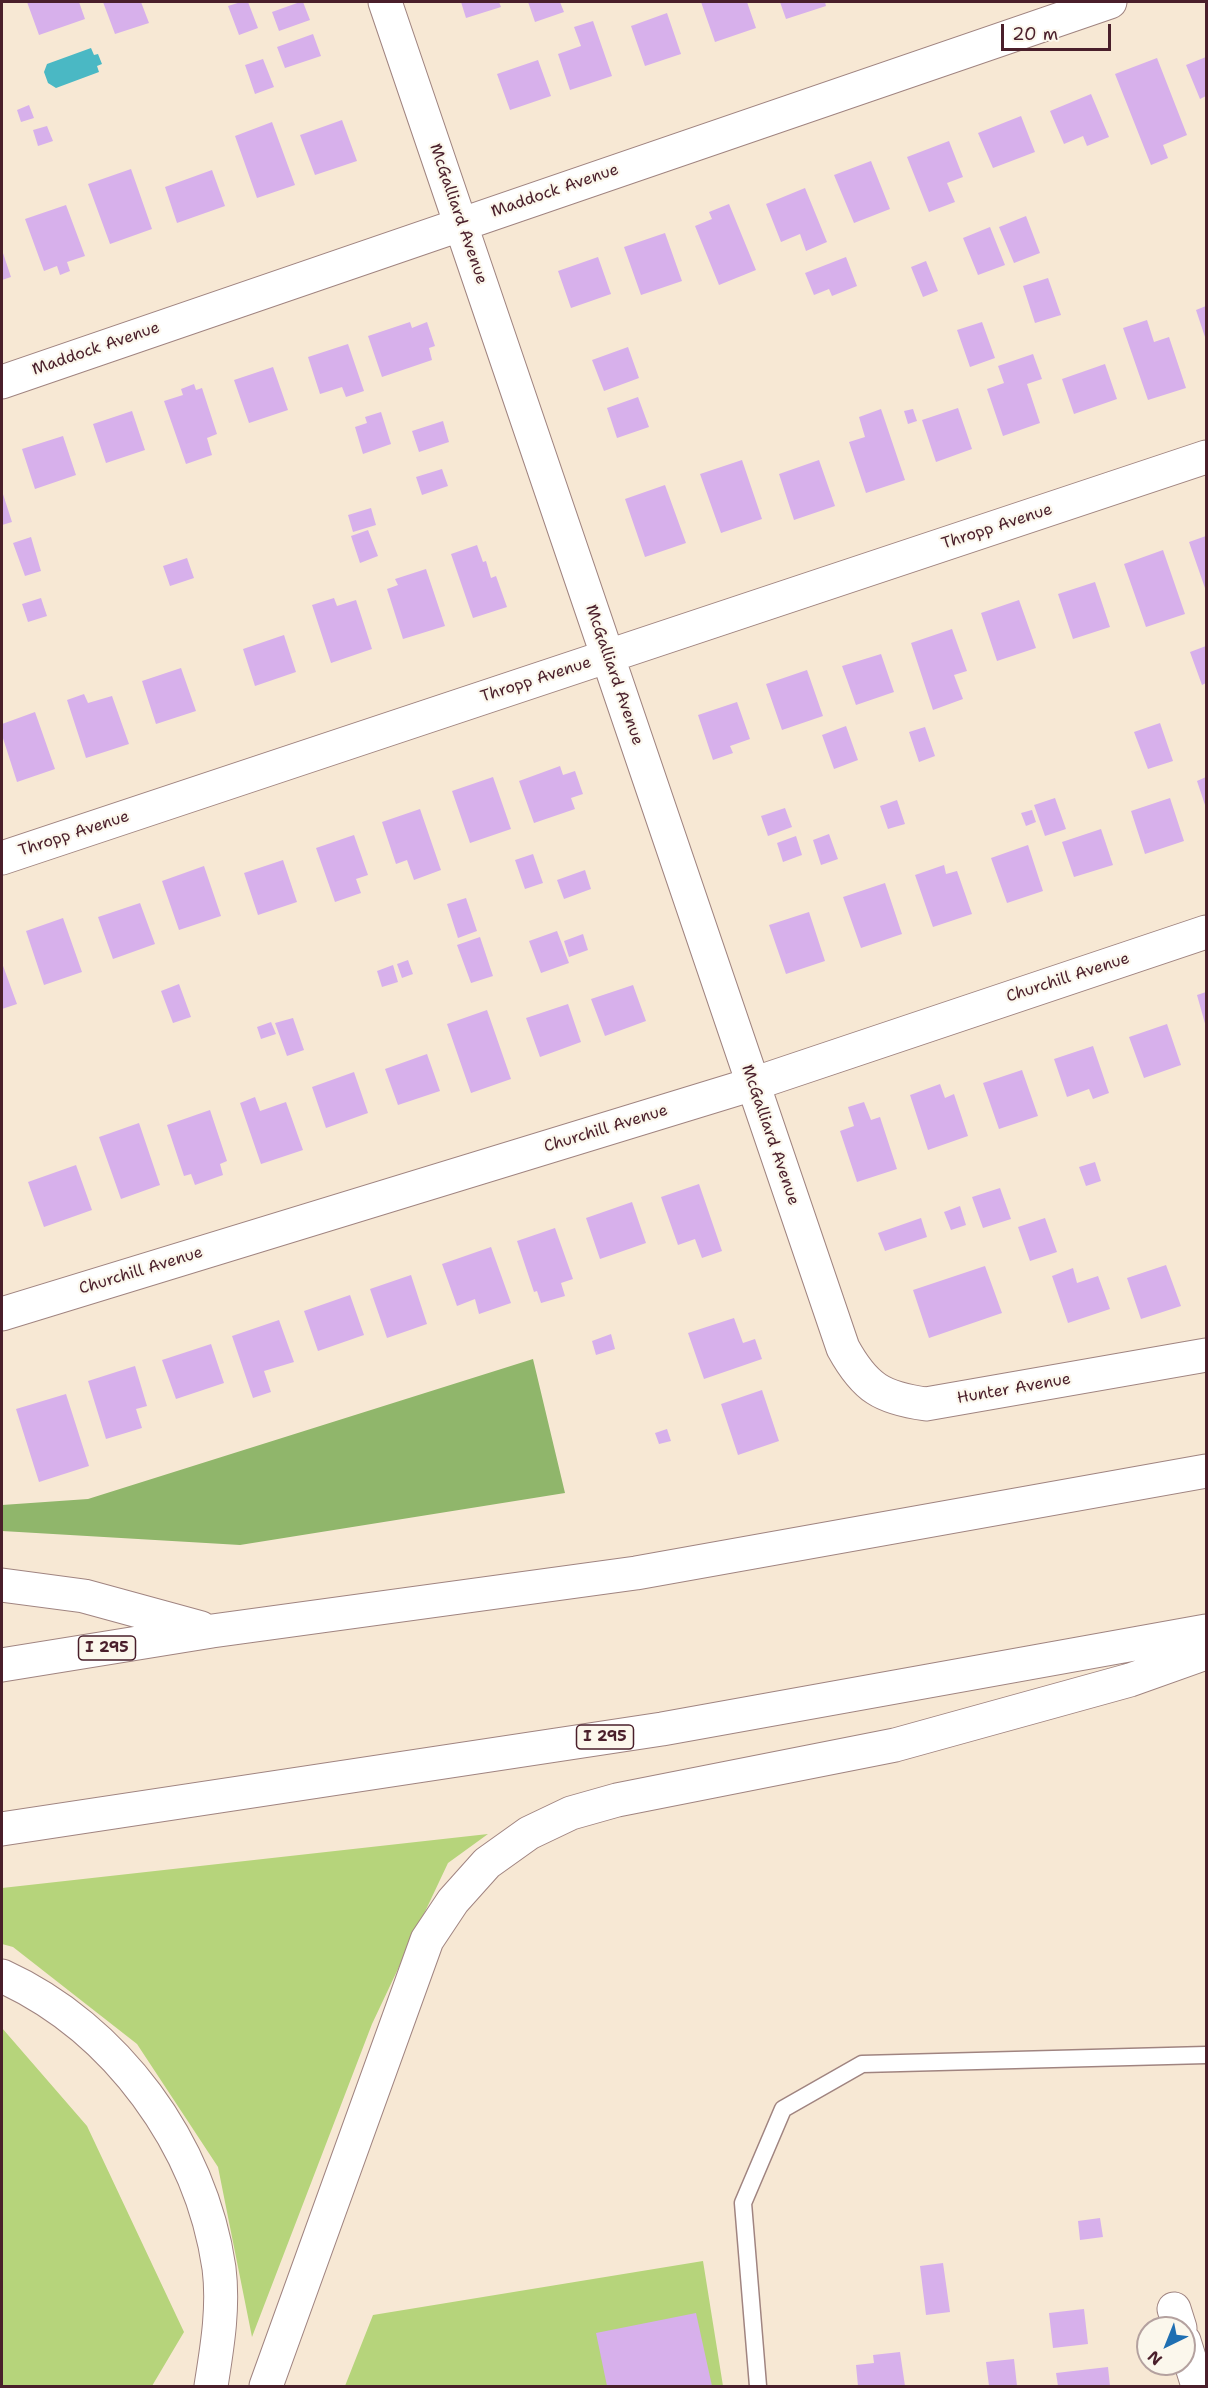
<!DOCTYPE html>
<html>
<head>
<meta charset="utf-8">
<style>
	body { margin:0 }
	#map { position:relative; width:1208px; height:2388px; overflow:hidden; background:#f7e8d4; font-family:"Shantell Sans",sans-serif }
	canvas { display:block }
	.frame { position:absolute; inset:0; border:3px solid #4a1f2b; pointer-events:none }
	.north { position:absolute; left:1136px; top:2316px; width:60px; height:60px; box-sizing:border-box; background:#fbf7ec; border:2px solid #b4a19f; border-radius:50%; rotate:223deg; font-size:16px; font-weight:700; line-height:24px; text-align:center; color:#4a1f2b }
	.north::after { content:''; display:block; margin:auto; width:21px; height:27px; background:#1f6fb2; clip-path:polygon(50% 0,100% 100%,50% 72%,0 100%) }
	.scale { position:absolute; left:1001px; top:24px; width:110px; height:27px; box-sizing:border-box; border:3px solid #4a1f2b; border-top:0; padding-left:8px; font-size:18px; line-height:21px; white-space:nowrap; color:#4a1f2b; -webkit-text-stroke:4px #fbf7ec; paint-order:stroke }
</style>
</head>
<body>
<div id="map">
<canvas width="1208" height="2388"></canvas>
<div class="frame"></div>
<div class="north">N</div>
<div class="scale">20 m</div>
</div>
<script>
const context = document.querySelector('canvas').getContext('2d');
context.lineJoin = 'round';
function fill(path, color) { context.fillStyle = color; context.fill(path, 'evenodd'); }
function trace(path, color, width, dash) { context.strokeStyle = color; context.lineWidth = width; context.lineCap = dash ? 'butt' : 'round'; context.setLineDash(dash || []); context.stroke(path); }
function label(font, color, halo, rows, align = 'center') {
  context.font = font + ' "Shantell Sans",sans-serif'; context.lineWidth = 4.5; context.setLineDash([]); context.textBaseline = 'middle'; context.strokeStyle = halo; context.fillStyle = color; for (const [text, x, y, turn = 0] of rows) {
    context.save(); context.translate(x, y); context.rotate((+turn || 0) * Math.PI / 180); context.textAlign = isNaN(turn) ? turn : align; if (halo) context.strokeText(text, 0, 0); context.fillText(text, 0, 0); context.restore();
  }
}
const green = new Path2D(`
	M488,1834L448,1863L372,2024L252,2337L218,2167L137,2044L13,1947L2,1944V1888Z
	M2,2028L87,2126L184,2332L152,2386H2Z
	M703,2261L723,2386H345L373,2315Z`);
const forest = new Path2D(`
	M533,1359L565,1493L240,1545L2,1531V1505L88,1499Z`);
const water = new Path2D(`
	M91,48L94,55L98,54L102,64L97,66L99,72L56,88L48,83L44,72L47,64Z`);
const building = new Path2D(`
	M27,2H79L85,19L39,35Z
	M103,2H141L149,23L115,34Z
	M241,2H248L258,28L239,35L228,6Z
	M300,2H303L310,20L279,31L272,12Z
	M461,2H499L501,7L466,18Z
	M528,2H560L564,12L535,22Z
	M701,2H747L756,28L715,42Z
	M780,2H825L826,6L786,19Z
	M667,13L681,54L645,66L631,26Z
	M593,21L612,76L570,90L558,54L581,46L574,27Z
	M313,34L321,56L285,68L277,47Z
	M1206,57V96L1200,99L1186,65Z
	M1157,58L1187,135L1163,145L1168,158L1151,165L1115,74Z
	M263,59L274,87L255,94L245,65Z
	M538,60L551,96L510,110L497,74Z
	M1091,94L1109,137L1087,146L1083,136L1064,144L1050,111Z
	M29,105L34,118L21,122L17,110Z
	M1021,116L1035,152L993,168L978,133Z
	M342,120L357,161L315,175L300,135Z
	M272,122L295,185L257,198L235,136Z
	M47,126L53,141L38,146L33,130Z
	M949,141L963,177L947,183L955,202L929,212L907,157Z
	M871,161L890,209L854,223L834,175Z
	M131,169L152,229L110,244L88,184Z
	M212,170L225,206L177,223L165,187Z
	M805,188L827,242L806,251L800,234L781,242L766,204Z
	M729,204L756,270L719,285L695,226L712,219L709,212Z
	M66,205L85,256L67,262L70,271L60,275L57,266L44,271L25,219Z
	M1026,216L1040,253L1014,263L999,227Z
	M990,227L1005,265L978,275L963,238Z
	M665,233L682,281L641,295L624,247Z
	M2,250L11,277L2,280Z
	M598,257L611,294L571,308L558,271Z
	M846,257L857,286L832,296L829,289L814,295L805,273Z
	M926,261L938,291L923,297L911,267Z
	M1048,278L1061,315L1035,323L1023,286Z
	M1206,306V340L1196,310Z
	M1147,320L1154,342L1169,337L1186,388L1148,400L1123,328Z
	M410,322L412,328L427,322L435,346L429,348L432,360L382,377L368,336Z
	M982,322L995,358L970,367L957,330Z
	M348,344L364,391L346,397L342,387L320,394L308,357Z
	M628,347L639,378L604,391L592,360Z
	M1033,354L1042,379L1027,384L1040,423L1003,436L987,389L1004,383L998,366Z
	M1105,364L1117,399L1074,414L1062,379Z
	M273,367L288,410L249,423L234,380Z
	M194,384L196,390L202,388L217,434L207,438L212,455L186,464L164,401L183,395L181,389Z
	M638,397L649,427L617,438L607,408Z
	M958,408L972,449L936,462L922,420Z
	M881,409L905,480L866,493L849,442L865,437L859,417Z
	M913,409L917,421L908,424L904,411Z
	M132,411L145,450L106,463L93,424Z
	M381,412L391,444L363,454L355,427L367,423L365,417Z
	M443,421L449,442L419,452L412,431Z
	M63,436L76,475L35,489L22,449Z
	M742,460L762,519L721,533L700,474Z
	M819,460L835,506L794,520L779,474Z
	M442,469L448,486L422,495L416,477Z
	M665,485L686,543L645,557L625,499Z
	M2,491L12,522L2,525Z
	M371,508L376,525L353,532L348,515Z
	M368,530L378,556L360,563L351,536Z
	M1206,536V591L1189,542Z
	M31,537L41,571L25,576L13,543Z
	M477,545L483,562L486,561L491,578L496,576L507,607L473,618L451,554Z
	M1163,550L1185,614L1146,627L1124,564Z
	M187,558L194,578L170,586L163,566Z
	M426,569L445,626L403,639L387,589L398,585L395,579Z
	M1095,582L1110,627L1073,639L1058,594Z
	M41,598L47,616L28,622L22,604Z
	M334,598L337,606L356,600L372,649L331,663L312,605Z
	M1019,600L1036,648L997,661L981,613Z
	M952,629L967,671L954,675L963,699L933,710L911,643Z
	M284,635L296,672L255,686L243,649Z
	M1206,646V683L1202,685L1190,652Z
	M881,654L894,692L856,705L842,666Z
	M181,668L196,711L156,724L142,681Z
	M807,670L823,716L782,730L766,684Z
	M84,694L88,703L112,696L129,744L86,758L67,700Z
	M737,702L750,739L730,746L733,753L713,760L698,715Z
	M35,712L55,769L17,782L2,735V724Z
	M1160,723L1173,761L1148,769L1134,732Z
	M846,726L858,760L834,769L822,735Z
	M925,727L935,756L919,762L909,732Z
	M560,766L563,775L575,771L583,794L571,798L575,809L534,823L519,781Z
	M493,777L511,829L470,843L452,791Z
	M1206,777V808L1197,781Z
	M1055,798L1066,829L1045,836L1034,805Z
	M1170,798L1184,841L1145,854L1131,811Z
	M897,800L905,824L888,829L880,806Z
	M785,808L792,827L768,836L761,816Z
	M420,809L441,870L414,880L407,860L396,864L382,822Z
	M1032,810L1036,822L1026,826L1021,813Z
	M1101,829L1113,865L1074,877L1062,842Z
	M829,834L838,859L821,865L813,840Z
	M354,835L368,875L356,879L361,893L335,902L316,848Z
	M796,836L802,855L783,862L777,843Z
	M1028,845L1043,891L1007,903L991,858Z
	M533,854L543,883L525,889L515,860Z
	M283,860L297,902L258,915L244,873Z
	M944,865L946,874L957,871L972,914L933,927L915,875Z
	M204,866L221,916L179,930L162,881Z
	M585,870L591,889L564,899L557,880Z
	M885,883L902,934L861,948L843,897Z
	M466,898L477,931L458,938L447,904Z
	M140,903L155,944L113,959L98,917Z
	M809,912L825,961L786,974L769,925Z
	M63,918L82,972L44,985L26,931Z
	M557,931L569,963L541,973L529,941Z
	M583,934L588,950L569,957L564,941Z
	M480,937L493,976L471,983L457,945Z
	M408,960L413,974L402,978L397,964Z
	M2,963L17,1004L2,1009Z
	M393,965L398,982L382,987L377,971Z
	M179,984L191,1017L173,1023L161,991Z
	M633,985L646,1021L605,1036L591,999Z
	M1206,992V1027L1197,995Z
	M568,1004L581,1042L540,1057L526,1018Z
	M487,1010L511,1079L471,1093L447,1024Z
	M293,1018L304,1050L287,1056L275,1023Z
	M271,1022L276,1034L261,1039L257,1027Z
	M1167,1024L1181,1065L1144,1078L1129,1037Z
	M1093,1046L1109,1093L1093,1099L1089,1089L1067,1097L1054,1059Z
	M427,1054L440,1091L398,1105L385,1069Z
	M1022,1070L1038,1116L999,1129L983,1083Z
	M354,1072L368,1113L326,1128L312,1087Z
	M940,1084L945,1098L954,1094L968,1136L928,1150L910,1095Z
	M255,1097L260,1111L286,1102L303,1150L261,1164L240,1103Z
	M864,1102L871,1120L880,1117L897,1169L857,1182L840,1131L854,1126L848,1107Z
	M210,1110L227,1161L220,1164L223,1175L195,1185L191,1174L184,1176L167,1125Z
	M139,1123L160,1185L121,1199L99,1137Z
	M1095,1162L1101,1181L1086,1186L1079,1167Z
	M76,1165L92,1210L44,1227L28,1182Z
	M699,1184L722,1251L702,1258L695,1239L678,1245L661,1197Z
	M1000,1188L1011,1219L983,1228L972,1197Z
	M632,1202L646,1243L600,1259L586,1218Z
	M960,1206L966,1225L951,1230L944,1212Z
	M921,1218L927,1237L885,1251L878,1233Z
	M1045,1218L1057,1252L1030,1261L1018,1227Z
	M555,1228L573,1279L561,1283L565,1296L541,1303L537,1291L534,1292L517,1241Z
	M491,1247L511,1303L479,1314L475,1299L457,1306L442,1264Z
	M1166,1265L1181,1306L1141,1319L1127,1278Z
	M985,1266L1002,1313L929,1338L913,1290Z
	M1073,1268L1077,1283L1098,1276L1110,1309L1068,1323L1052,1276Z
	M411,1275L427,1324L387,1338L370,1289Z
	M350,1295L364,1335L318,1351L304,1311Z
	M734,1318L743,1343L755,1339L762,1359L704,1379L688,1333Z
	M279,1320L294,1362L264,1371L271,1392L253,1398L232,1336Z
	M611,1334L615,1349L596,1355L592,1341Z
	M211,1344L224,1383L176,1399L162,1360Z
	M135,1366L147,1406L136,1409L142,1428L106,1439L88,1381Z
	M762,1390L779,1441L738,1455L721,1404Z
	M66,1394L89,1466L39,1482L16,1409Z
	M667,1429L671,1441L659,1444L655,1433Z
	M1100,2218L1103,2237L1080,2240L1078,2221Z
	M943,2263L950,2312L926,2315L920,2266Z
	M1084,2309L1088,2344L1053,2348L1049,2313Z
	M696,2313L712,2386H607L596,2333Z
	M900,2352L905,2386H858L856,2365L874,2363L873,2355Z
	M1014,2359L1017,2386H989L986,2362Z
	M1108,2367L1110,2386H1058L1056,2373Z`);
const lane = new Path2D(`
	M758,2386L743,2203L783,2109L862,2064L1206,2055`);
const street = new Path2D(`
	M385,2L843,1348C865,1388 882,1398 926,1404L1206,1355
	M2,382L1110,2
	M2,858L1206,457
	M2,1314L753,1084L1206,932
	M1174,2309L1180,2328
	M1184,2341L1198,2386`);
const highway = new Path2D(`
	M2,1585L84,1596L201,1628
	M2,1665L212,1631L636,1573L1206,1471
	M2,1829L662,1729L1206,1631
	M2,1976C116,2028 201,2144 219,2268C224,2308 217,2348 211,2386
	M266,2386L427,1940L453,1901L487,1863L529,1833L571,1813L617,1800L895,1745L1130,1680L1206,1653`);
const shields = [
	[107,1648,57],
	[605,1737,57]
];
const shieldNames = [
	["I 295",107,1648],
	["I 295",605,1737]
];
const streetNames = [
	["Maddock Avenue",555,191,-19],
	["McGalliard Avenue",458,214,71],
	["Maddock Avenue",96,349,-19],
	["Thropp Avenue",997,527,-18],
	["McGalliard Avenue",614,675,71],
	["Thropp Avenue",536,680,-18],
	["Thropp Avenue",74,834,-18],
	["Churchill Avenue",1068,978,-18],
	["Churchill Avenue",606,1129,-17],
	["McGalliard Avenue",770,1135,71],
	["Churchill Avenue",141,1271,-17],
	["Hunter Avenue",1014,1389,-10]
];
fill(green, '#b6d47b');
fill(forest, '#90b66b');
fill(water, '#4ab8c4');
fill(building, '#d7b0eb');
trace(lane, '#a08480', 19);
trace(street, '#a08480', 35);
trace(highway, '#a08480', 35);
trace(lane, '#fff', 16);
trace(street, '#fff', 33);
trace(highway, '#fff', 33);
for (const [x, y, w] of shields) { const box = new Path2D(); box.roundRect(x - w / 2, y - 12, w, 24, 4.5); context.fillStyle = '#fbf7ec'; context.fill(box); trace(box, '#4a1f2b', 1.5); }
label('bold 15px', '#4a1f2b', null, shieldNames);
label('16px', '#4a1f2b', '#fbf7ec', streetNames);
</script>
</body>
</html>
